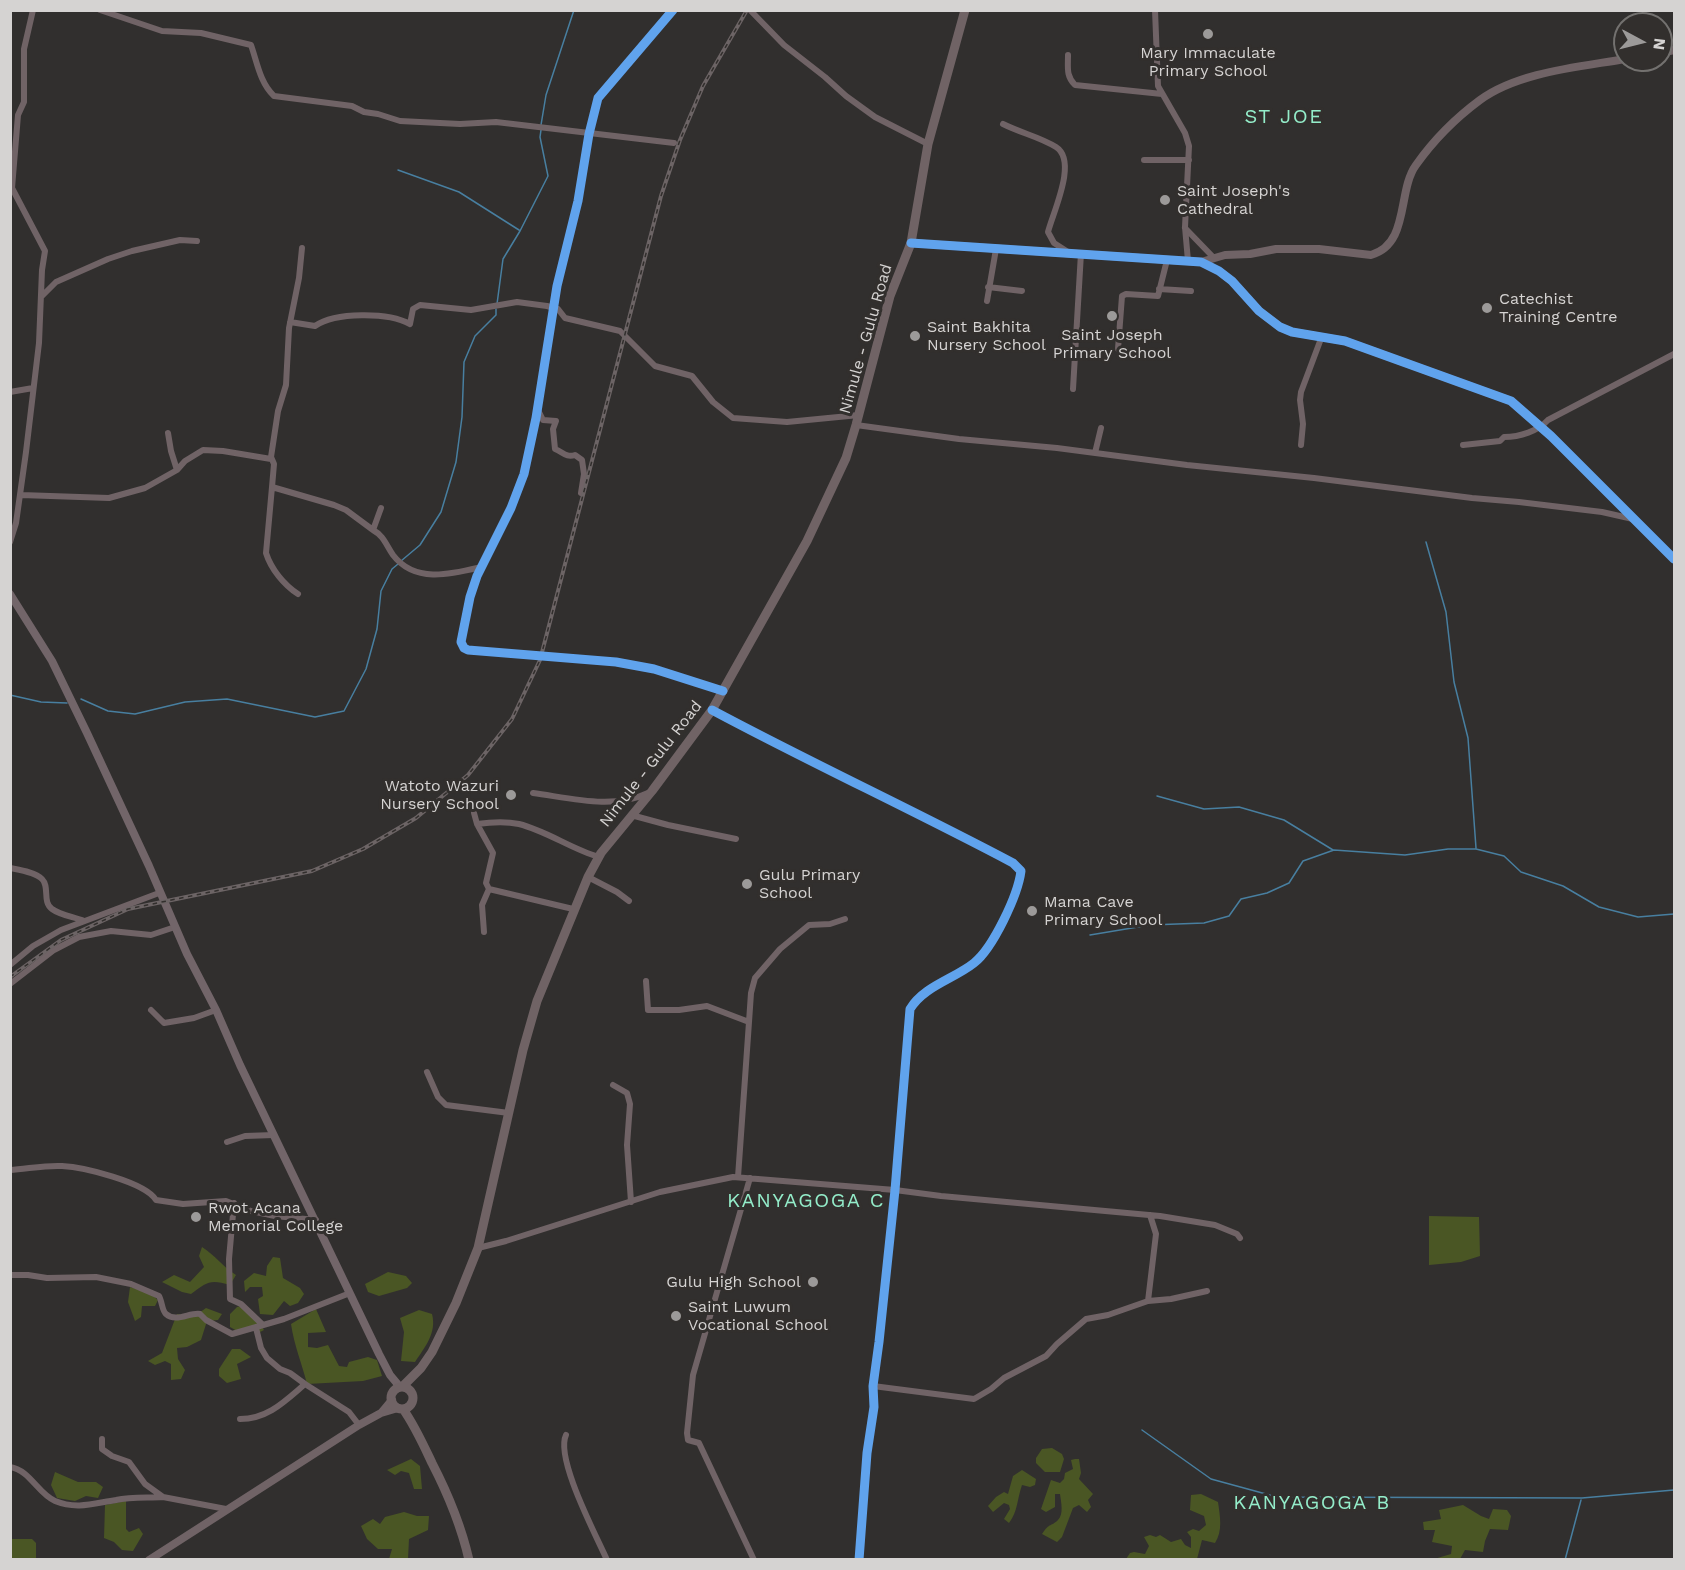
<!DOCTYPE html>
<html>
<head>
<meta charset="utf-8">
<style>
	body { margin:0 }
	#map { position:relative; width:1685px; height:1570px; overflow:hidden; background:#312f2e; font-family:"Work Sans",sans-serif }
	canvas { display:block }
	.frame { position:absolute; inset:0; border:12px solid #d5d3d2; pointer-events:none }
	.north { position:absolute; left:1613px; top:12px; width:60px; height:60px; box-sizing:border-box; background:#322f2d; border:2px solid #73716f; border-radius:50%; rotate:97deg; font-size:16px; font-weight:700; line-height:24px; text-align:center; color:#d5d3d2 }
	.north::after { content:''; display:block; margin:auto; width:21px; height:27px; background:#9c9a99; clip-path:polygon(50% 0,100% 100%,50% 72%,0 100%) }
</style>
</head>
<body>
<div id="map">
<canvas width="1685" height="1570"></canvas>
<div class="frame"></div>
<div class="north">N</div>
</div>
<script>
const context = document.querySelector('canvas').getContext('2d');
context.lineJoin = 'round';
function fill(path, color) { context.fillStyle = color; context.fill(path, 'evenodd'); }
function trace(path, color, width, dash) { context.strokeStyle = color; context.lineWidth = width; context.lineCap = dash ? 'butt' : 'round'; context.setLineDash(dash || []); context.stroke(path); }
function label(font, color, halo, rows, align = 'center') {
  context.font = font + ' "Work Sans",sans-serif'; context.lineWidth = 6; context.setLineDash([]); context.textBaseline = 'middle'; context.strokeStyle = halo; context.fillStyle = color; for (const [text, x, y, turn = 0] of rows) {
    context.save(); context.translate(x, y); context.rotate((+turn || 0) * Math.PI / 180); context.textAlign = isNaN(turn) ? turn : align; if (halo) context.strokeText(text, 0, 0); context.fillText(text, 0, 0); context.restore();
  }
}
const forest = new Path2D(`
	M1429,1216L1479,1217L1480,1256L1461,1262L1429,1265Z
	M202,1247C215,1255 223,1267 236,1275L230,1285C210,1279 207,1282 191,1294L182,1292L162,1282L174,1275L190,1282L204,1267L199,1256Z
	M273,1257L280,1258L283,1278L300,1288L304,1294L298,1303L290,1306L284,1301L273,1315L260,1314L258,1299L263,1296L262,1287H250L245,1292L244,1281L254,1273L266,1276L267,1266Z
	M388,1272L406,1276L412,1283L407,1288L379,1296L368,1292L365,1284Z
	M130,1287L150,1293L158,1300L155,1306H142L141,1317L135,1321L128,1302Z
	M244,1305L257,1319L264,1330L258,1333L249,1327L237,1331L230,1327V1314L237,1307Z
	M206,1308L222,1314L218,1320L207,1321L201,1340L187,1347L177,1348L178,1359L185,1370L181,1379L171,1380V1364L165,1361L155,1365L148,1361L162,1353L177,1314L196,1315Z
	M316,1309L326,1332L308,1333V1347L317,1348L328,1345L339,1366L347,1367L349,1362L368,1357L377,1360L382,1376L363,1381L307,1384C302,1364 294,1345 291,1324Z
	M419,1310L432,1314C437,1333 425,1347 415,1362L401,1361L404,1332L400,1318Z
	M232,1349H240L251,1357L237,1364L241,1379L227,1383L219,1376V1369Z
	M1052,1448L1062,1454L1064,1459L1060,1472H1045L1036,1463V1458L1042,1449Z
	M411,1459L420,1466L422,1489H414L409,1473L401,1471L395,1475L387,1470Z
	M1075,1459H1079L1081,1473L1079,1479L1093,1494L1088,1500L1091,1507L1087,1512L1079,1505L1073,1508L1062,1537L1057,1542L1042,1534C1050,1522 1051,1527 1058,1520C1064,1514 1061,1502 1060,1494H1055V1507L1046,1512L1041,1509L1051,1480L1060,1483L1064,1479L1065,1473L1073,1469L1071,1460Z
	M1022,1470L1036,1479L1035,1485L1030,1487L1022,1485C1017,1499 1018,1511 1009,1523L1004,1519L1010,1509L1009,1505L1004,1503L993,1512L988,1506L996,1497L1004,1492L1008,1494L1013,1476Z
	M55,1472L78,1482H96L103,1487L98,1498L86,1496L75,1501L57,1498L51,1485Z
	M1201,1494L1218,1502C1220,1516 1223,1531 1215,1543L1202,1540L1197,1559H1126L1130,1553L1134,1552L1145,1554L1149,1546L1144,1537L1150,1535L1156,1537L1160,1535L1171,1542L1181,1539L1185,1545L1191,1548V1537L1187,1532L1193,1529L1199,1531L1206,1525L1204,1516L1190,1510L1191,1495Z
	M126,1501V1529L129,1532L139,1528L143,1534L133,1551L122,1550L114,1542L104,1538L105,1505Z
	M1463,1505L1481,1516L1489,1519L1493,1509L1507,1510L1511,1516L1508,1530L1490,1529L1485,1541L1483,1552L1465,1550L1460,1559H1434L1451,1554L1452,1546L1432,1542L1435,1530H1424L1423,1522L1441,1519L1439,1510Z
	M404,1512L417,1516H429L428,1530L409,1539L408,1559H389L392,1549H378L367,1539L361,1526L373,1519L380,1524L385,1517Z
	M12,1539H32L36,1543V1559H11Z`);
const stream = new Path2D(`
	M541,125L546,95L574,10
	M398,170L459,192L519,230
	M497,304L503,259L520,231L548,176L540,137L541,130
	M1426,542L1446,612L1454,682L1468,738L1476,848
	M401,561L420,545L441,512L456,462L462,417L464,362L475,336L496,315V309
	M10,695L41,702L67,703
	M81,699L108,711L135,714L185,702L227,699L315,717L344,711L366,669L377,629L381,591L392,569L398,564
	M1157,796L1204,809L1239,807L1284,820L1333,850
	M1090,935L1150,925L1204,923L1229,916L1241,899L1267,893L1289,883L1303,861L1334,850L1405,855L1448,849H1476L1504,856L1521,872L1563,886L1599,907L1638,917L1674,914
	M1142,1430L1211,1479L1277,1497L1582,1498L1674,1490
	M1565,1560L1581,1500`);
const minor = new Path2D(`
	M100,10L162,31L201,33L251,45C257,62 260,83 274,96L352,106L364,112L378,114L400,121L460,124L496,122L674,143
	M673,10L598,98L589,134L578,201L557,286L536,418L524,474L511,508L477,576L470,597L461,642L464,648L468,650L616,662L654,669L723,691
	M750,10L784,45L825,77L846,96L875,117L928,144
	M1155,10L1158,86L1185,133L1189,146L1185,227L1188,261
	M1068,55C1068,68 1066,76 1075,85L1162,94
	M1003,124C1021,133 1040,137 1056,147C1078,161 1053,212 1048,232L1054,243L1068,252
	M1144,160H1189
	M1185,228L1214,258
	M302,248L299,278L289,328L286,385L278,411L271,457L274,464L272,487L334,505L346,510L373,530L381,508
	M988,287L1022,291
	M1159,289L1191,291
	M41,297L56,282L108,259L132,251L180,240L197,241
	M987,301L996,249
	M290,322L315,326C335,312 388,312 410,324L413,309L420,305L471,310L517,302L547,306L558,309L565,318L620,331L655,366L692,376L713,402L733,418L787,422L859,415
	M1118,349L1122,296L1126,294L1158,296L1167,260
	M1073,389L1081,253
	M10,392L33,388
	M538,410L543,420L556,421L553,429L555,449C563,452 566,458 575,455L582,460L584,474L581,493
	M856,425L959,439L1057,448L1187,465L1314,478L1472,498L1519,502L1602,512L1633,519
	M168,433L171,451L177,470
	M1301,445L1303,424L1300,400L1301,392L1322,336
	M1463,445L1500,441L1504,437C1520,437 1538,431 1548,420L1674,354
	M1095,453L1101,428
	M272,487L266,553C271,569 284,585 298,594
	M21,495L109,498L145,488L177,470L185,461L203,450L223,451L271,459
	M373,530C384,536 386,545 393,555C415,584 452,574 481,567
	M10,542L16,523L26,452L39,343L42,270L45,251L12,188L18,115L24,102V49L33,10
	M712,710C811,763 913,810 1013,863L1021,871C1018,895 993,948 974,963C954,979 924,986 910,1009L895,1190L879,1342L873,1386L874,1407L867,1453L859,1560
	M533,793C570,798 613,810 648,793
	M474,813L477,824L493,853L486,883L489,889L573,909
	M631,815L668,825L736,839
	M477,824C491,822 505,821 519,824C547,831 571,849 599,857
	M10,868C20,870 35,872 42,879C50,887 42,902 52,909C60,915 74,917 84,921
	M588,877L617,892L629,901
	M484,932L482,905L489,889
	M10,965L33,946L61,930L159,893
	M646,981L648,1010H679L707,1006L749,1022L738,1177
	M10,984L54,950L79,937L111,931L151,935L175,927
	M151,1010L164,1023L194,1018L216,1010
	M749,1022L751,993L755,978L780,949L809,925L830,924L845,919
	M427,1072L438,1097L446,1105L509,1113
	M613,1085L627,1093L630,1104L627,1145L631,1202
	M227,1142L245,1136L274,1135
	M10,1170C27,1169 45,1165 62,1166C83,1167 145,1182 156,1200L183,1204L226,1201L251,1211L275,1216L316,1220
	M750,1178L693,1375L687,1433L688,1440L699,1443L754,1560
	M234,1203L229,1259L230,1299L241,1304L263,1325
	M478,1248L506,1241L660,1192L733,1177L895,1190L941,1196L1160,1216L1215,1225L1237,1234L1240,1238
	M10,1275H28L47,1278L96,1277L131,1284L159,1296C162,1301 162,1311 166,1314C176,1323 190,1312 200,1314L206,1320L232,1334L284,1319L350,1293
	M1148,1301L1156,1234L1150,1215
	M256,1328L261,1348L267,1358L280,1369L290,1373L305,1384
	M873,1386L974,1399L991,1389L1004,1378L1046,1356L1057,1344L1086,1319L1108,1315L1148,1301L1171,1299L1207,1291
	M240,1419C268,1419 285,1401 305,1384L349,1412L359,1425
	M566,1435C555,1458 596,1535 607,1560
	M102,1439V1449L112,1456L129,1462L145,1484L163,1497L226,1509
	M10,1467C30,1470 38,1494 55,1501C77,1510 95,1503 116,1500C131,1497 147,1498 163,1497`);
const tertiary = new Path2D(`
	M1661,53L1674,50
	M911,243L1201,262L1219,271L1232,281L1259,311L1280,327L1292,332L1345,341L1511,401L1551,436L1674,559
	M1201,262L1225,255L1250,254L1276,249H1319L1371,255C1410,244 1397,191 1416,165C1433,141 1457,117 1480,100C1518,72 1579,67 1625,59
	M382,1412L392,1400
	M149,1560L359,1425L381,1413L398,1408`);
const secondary = new Path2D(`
	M10,594L52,661L87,733L149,866L187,954L216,1010L240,1065L379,1354L390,1375L400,1387`);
const primary = new Path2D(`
	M402,1387L421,1368L432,1352L456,1303L478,1248L523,1050L537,1001L588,877L601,853L652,791L712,710L807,541L846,458L856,425L890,296L911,243L928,144L965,10
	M391 1398a11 11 0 1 1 22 0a11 11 0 1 1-22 0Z
	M403,1409C415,1426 423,1444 432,1463C448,1494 461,1525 469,1560`);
const rail = new Path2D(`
	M10,977L61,940L128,909L312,871L363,849L416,818L468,775L512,719L540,660L661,196L680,140L703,86L747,10`);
const cycleway = new Path2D(`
	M673,10L598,98L589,134L578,201L557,286L536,418L524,474L511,508L477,576L470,597L461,642L464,648L468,650L616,662L654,669L723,691
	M911,243L1201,262L1219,271L1232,281L1259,311L1280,327L1292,332L1345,341L1511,401L1551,436L1674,559
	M712,710C811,763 913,810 1013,863L1021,871C1018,895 993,948 974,963C954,979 924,986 910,1009L895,1190L879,1342L873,1386L874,1407L867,1453L859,1560`);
const markers = [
	[1208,34,6,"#9c9a99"],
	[1165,200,6,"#9c9a99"],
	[1487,308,6,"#9c9a99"],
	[1112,316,6,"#9c9a99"],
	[915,336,6,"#9c9a99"],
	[511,795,6,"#9c9a99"],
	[747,884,6,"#9c9a99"],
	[1032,911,6,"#9c9a99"],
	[196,1217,6,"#9c9a99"],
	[813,1282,6,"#9c9a99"],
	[676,1316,6,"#9c9a99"]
];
const poiNames = [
	["Mary Immaculate",1208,53,"center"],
	["Primary School",1208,71,"center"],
	["Saint Joseph's",1177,191],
	["Cathedral",1177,209],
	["Catechist",1499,299],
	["Training Centre",1499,317],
	["Saint Bakhita",927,327],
	["Nursery School",927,345],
	["Saint Joseph",1112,335,"center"],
	["Primary School",1112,353,"center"],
	["Watoto Wazuri",499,786,"right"],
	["Nursery School",499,804,"right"],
	["Gulu Primary",759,875],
	["School",759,893],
	["Mama Cave",1044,902],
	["Primary School",1044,920],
	["Rwot Acana",208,1208],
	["Memorial College",208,1226],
	["Gulu High School",801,1282,"right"],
	["Saint Luwum",688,1307],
	["Vocational School",688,1325]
];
const streetNames = [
	["Nimule - Gulu Road",866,339,-74],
	["Nimule - Gulu Road",651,764,-52]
];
const quarterNames = [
	["ST JOE",1284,117],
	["KANYAGOGA C",806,1201],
	["KANYAGOGA B",1312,1503]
];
fill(forest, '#4a5624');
trace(stream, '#487fa0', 1.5);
trace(minor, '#706366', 6);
trace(tertiary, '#706366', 8);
trace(secondary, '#726569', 8);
trace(primary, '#706365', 9);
trace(rail, '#6c6465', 4);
trace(rail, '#322f2d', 1.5, [4.5]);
trace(cycleway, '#60a3ed', 9);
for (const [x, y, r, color] of markers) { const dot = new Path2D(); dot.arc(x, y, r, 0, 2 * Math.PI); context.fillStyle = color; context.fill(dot); trace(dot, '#322f2d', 2); }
label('16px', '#d5d3d2', '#322f2d', poiNames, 'left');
label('16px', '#d5d3d2', '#322f2d', streetNames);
context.letterSpacing = '1.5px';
label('20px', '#94edca', '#322f2d', quarterNames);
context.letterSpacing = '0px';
</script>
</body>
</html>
